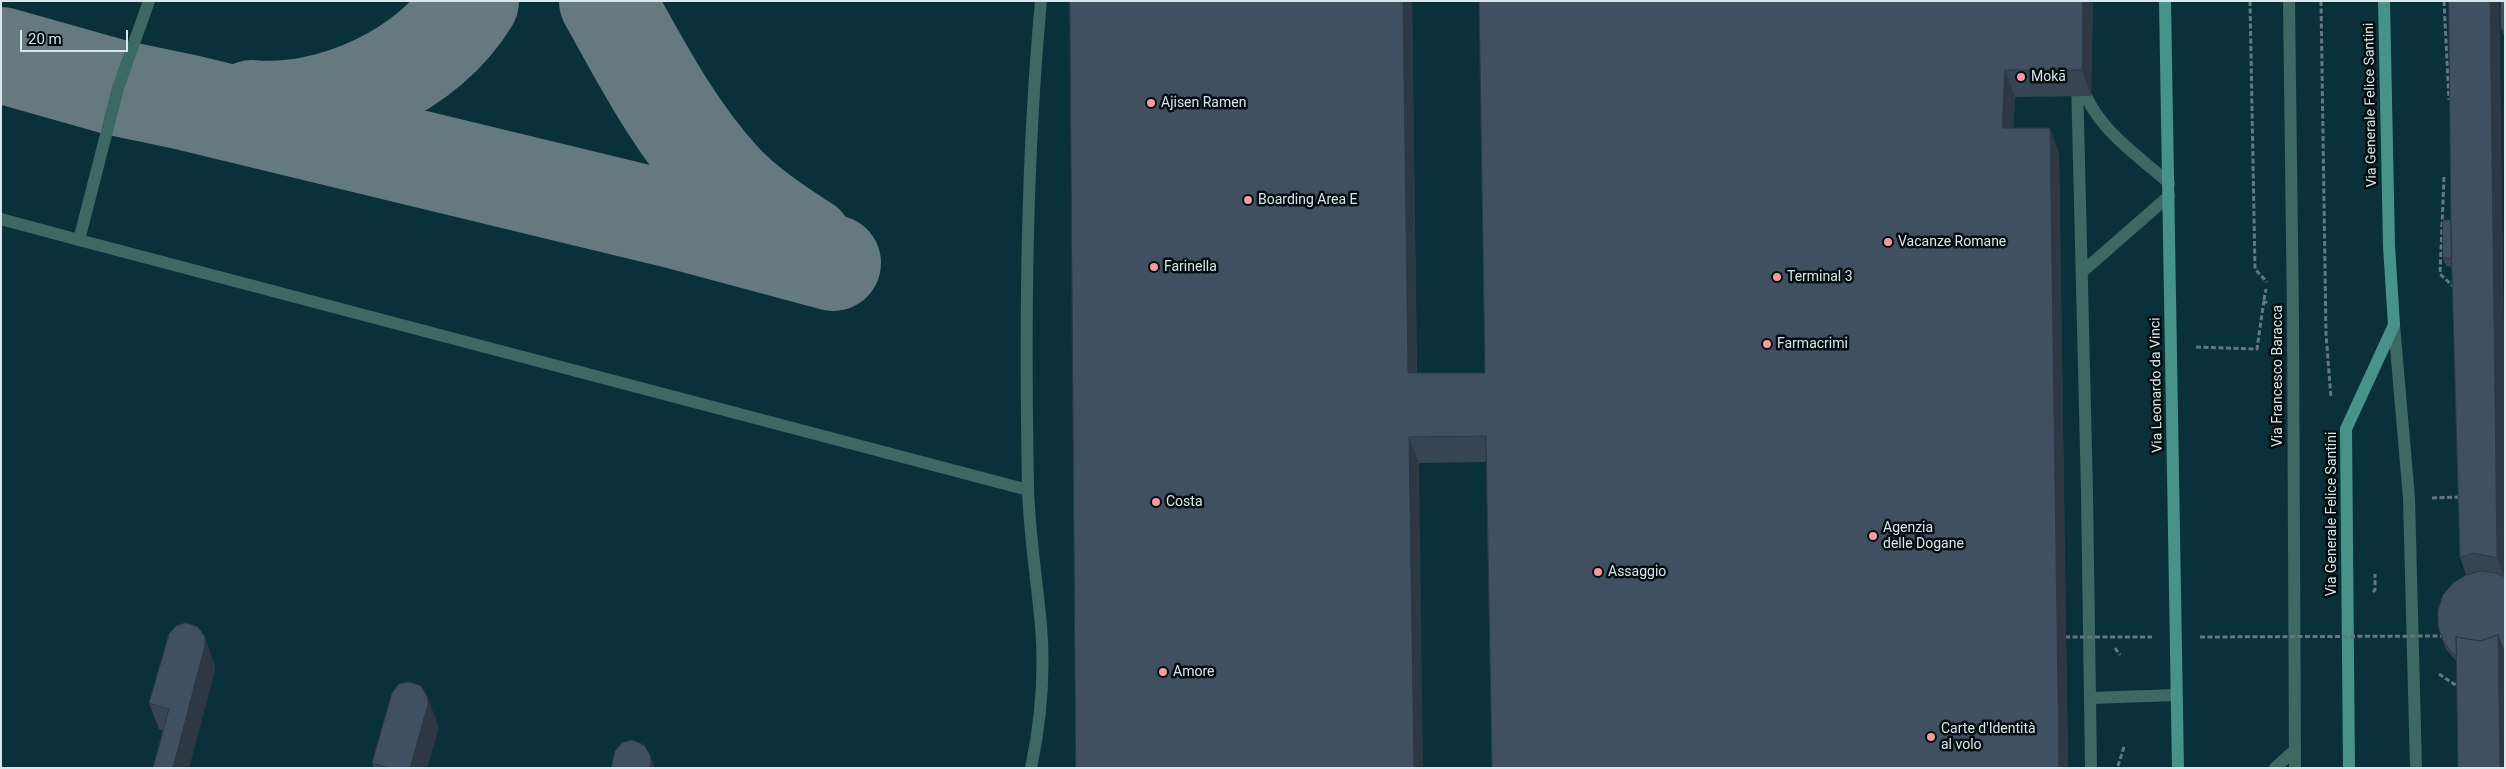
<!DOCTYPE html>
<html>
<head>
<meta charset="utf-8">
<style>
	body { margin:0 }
	#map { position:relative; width:2506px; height:769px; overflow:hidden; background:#0a252c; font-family:Roboto,sans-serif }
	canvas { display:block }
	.frame { position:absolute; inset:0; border:2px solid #d8e7ec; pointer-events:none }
	.scale { position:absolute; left:20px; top:30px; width:108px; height:22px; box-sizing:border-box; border:2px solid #d8e7ec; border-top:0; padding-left:6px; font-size:15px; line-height:18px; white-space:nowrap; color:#d8e7ec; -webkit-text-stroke:4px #030c0f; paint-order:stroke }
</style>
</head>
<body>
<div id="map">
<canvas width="2506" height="769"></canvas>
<div class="frame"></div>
<div class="scale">20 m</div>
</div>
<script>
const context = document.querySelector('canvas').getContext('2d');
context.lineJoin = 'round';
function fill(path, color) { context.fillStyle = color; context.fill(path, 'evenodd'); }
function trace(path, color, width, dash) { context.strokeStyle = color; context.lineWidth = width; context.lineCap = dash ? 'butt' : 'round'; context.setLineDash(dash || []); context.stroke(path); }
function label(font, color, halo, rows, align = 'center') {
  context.font = font + ' Roboto,sans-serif'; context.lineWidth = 5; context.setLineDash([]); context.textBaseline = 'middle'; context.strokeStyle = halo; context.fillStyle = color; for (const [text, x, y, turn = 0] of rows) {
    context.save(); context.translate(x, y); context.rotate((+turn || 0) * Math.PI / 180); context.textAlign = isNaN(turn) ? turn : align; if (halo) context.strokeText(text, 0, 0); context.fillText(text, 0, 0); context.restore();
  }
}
const built = new Path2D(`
	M1,1H2505V768H1Z`);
const taxiway = new Path2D(`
	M607,1C642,64 675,128 724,181C748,206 777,225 806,244
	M1,55L118,88L185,102L669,219L833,263
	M252,108C331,115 430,70 471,1`);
const path = new Path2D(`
	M2250,1L2255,269L2267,282
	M2321,1L2326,334L2331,398
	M2444,1L2449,100
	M2444,177L2440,274L2454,287
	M2264,300L2266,289
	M2196,347L2257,349L2264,300L2267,303
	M2432,498L2461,497
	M2373,592L2375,590V574
	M2115,648L2120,655
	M2439,674L2460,688
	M2118,766L2124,747`);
const service = new Path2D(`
	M2289,1L2293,319L2295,768
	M2077,79L2087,492L2091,768
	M2081,83C2094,127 2136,154 2169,183
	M1,219L79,240L118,88L149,1
	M79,240L1028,490
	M2082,272L2169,196
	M2394,325L2409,498L2416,768
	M2091,698L2176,695
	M1031,768C1041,721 1045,673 1041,626C1037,580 1029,533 1028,487C1025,326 1026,162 1041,1
	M2275,768L2295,750`);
const secondary = new Path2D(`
	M2349,768L2346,429L2394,325L2389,246L2384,1`);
const pathBridge = new Path2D(`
	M2065,637H2152
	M2200,637L2444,636`);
const secondaryBridge = new Path2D(`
	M2165,1L2178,768`);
const wall = new Path2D(`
	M1070,1H1412L1417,373H1485L2093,1L2091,96L2015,97L2013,128H2050L2059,154L2068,768H1492L1486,462L1419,463Z
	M2449,1H2499L2505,429V768L2457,662L2446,649L2438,626L2466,575L2460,557L2452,267L2446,266L2443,258L2451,220Z
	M2505,1V39L2501,28Z
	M214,663L215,671L164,731L159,729L149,703Z
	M437,722L438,730L427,768H374L372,763Z`);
const shadedWall = new Path2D(`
	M1403,1H1412L1417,400L1408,373Z
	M2083,1H2093L2091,96L2082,70Z
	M2490,1H2499L2505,429V578L2497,558Z
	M2005,70L2015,97L2012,154L2002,128Z
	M2050,128L2059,154L2068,768H2059Z
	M1409,437L1419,463L1423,768H1414Z
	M2498,635L2505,654V768H2500Z
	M205,637L214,663L215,671L189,768H173Z
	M427,696L437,722L438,730L427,768H410Z
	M650,755L655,768H649Z`);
const building = new Path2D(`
	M1070,1H1403L1408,373H1485L1479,1H2083L2082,70H2005L2002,128H2050L2059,768H1492L1486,436L1409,437L1414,768H1076Z
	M2449,1H2490L2497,558L2474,553L2460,557L2451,240Z
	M2501,1H2505V32L2501,28Z
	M2443,220H2451L2452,258H2443Z
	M2481,571L2496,573L2505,577V654L2498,635L2480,641L2456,637L2457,656L2452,653L2443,641L2438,626V610L2443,595L2453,583L2466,575Z
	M186,623L198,627L205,637V645L173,768H153L169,709L149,703L169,634L176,626Z
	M2498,635L2500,768H2458L2456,637L2480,641Z
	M409,682L421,686L427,696L428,704L410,768H389L372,763L392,693L399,684Z
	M632,740L644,745L650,755L651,762L649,768H611L615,751L622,743Z`);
const markers = [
	[2021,77,5,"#f49b9f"],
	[1151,103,5,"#f49b9f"],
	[1248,200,5,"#f49b9f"],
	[1888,242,5,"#f49b9f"],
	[1154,267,5,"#f49b9f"],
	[1777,277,5,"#f49b9f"],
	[1767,344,5,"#f49b9f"],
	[1156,502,5,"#f49b9f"],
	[1873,536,5,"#f49b9f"],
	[1598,572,5,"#f49b9f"],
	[1163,672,5,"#f49b9f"],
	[1931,737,5,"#f49b9f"]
];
const poiNames = [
	["Mokā",2031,77],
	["Ajisen Ramen",1161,103],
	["Boarding Area E",1258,200],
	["Vacanze Romane",1898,242],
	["Farinella",1164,267],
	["Terminal 3",1787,277],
	["Farmacrimi",1777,344],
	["Costa",1166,502],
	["Agenzia",1883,528],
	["delle Dogane",1883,544],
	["Assaggio",1608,572],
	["Amore",1173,672],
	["Carte d'Identità",1941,729],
	["al volo",1941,745]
];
const streetNames = [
	["Via Generale Felice Santini",2371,105,-91],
	["Via Francesco Baracca",2278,376,-90],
	["Via Leonardo da Vinci",2157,385,-91],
	["Via Generale Felice Santini",2332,514,-90]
];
fill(built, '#0a313a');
trace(taxiway, '#657a80', 96);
trace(path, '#62787e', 3, [5, 2.5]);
trace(service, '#3c6964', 12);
trace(secondary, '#47938a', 12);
trace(pathBridge, '#62787e', 3, [5, 2.5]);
trace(secondaryBridge, '#47938a', 12);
fill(wall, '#374553');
fill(shadedWall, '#2d3844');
fill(building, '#405061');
trace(building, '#2d3844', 1);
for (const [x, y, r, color] of markers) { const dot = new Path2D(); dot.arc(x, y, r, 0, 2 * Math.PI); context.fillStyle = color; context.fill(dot); trace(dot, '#030c0f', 2); }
label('14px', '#d8e7ec', '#030c0f', poiNames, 'left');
label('14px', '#d8e7ec', '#030c0f', streetNames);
</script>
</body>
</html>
